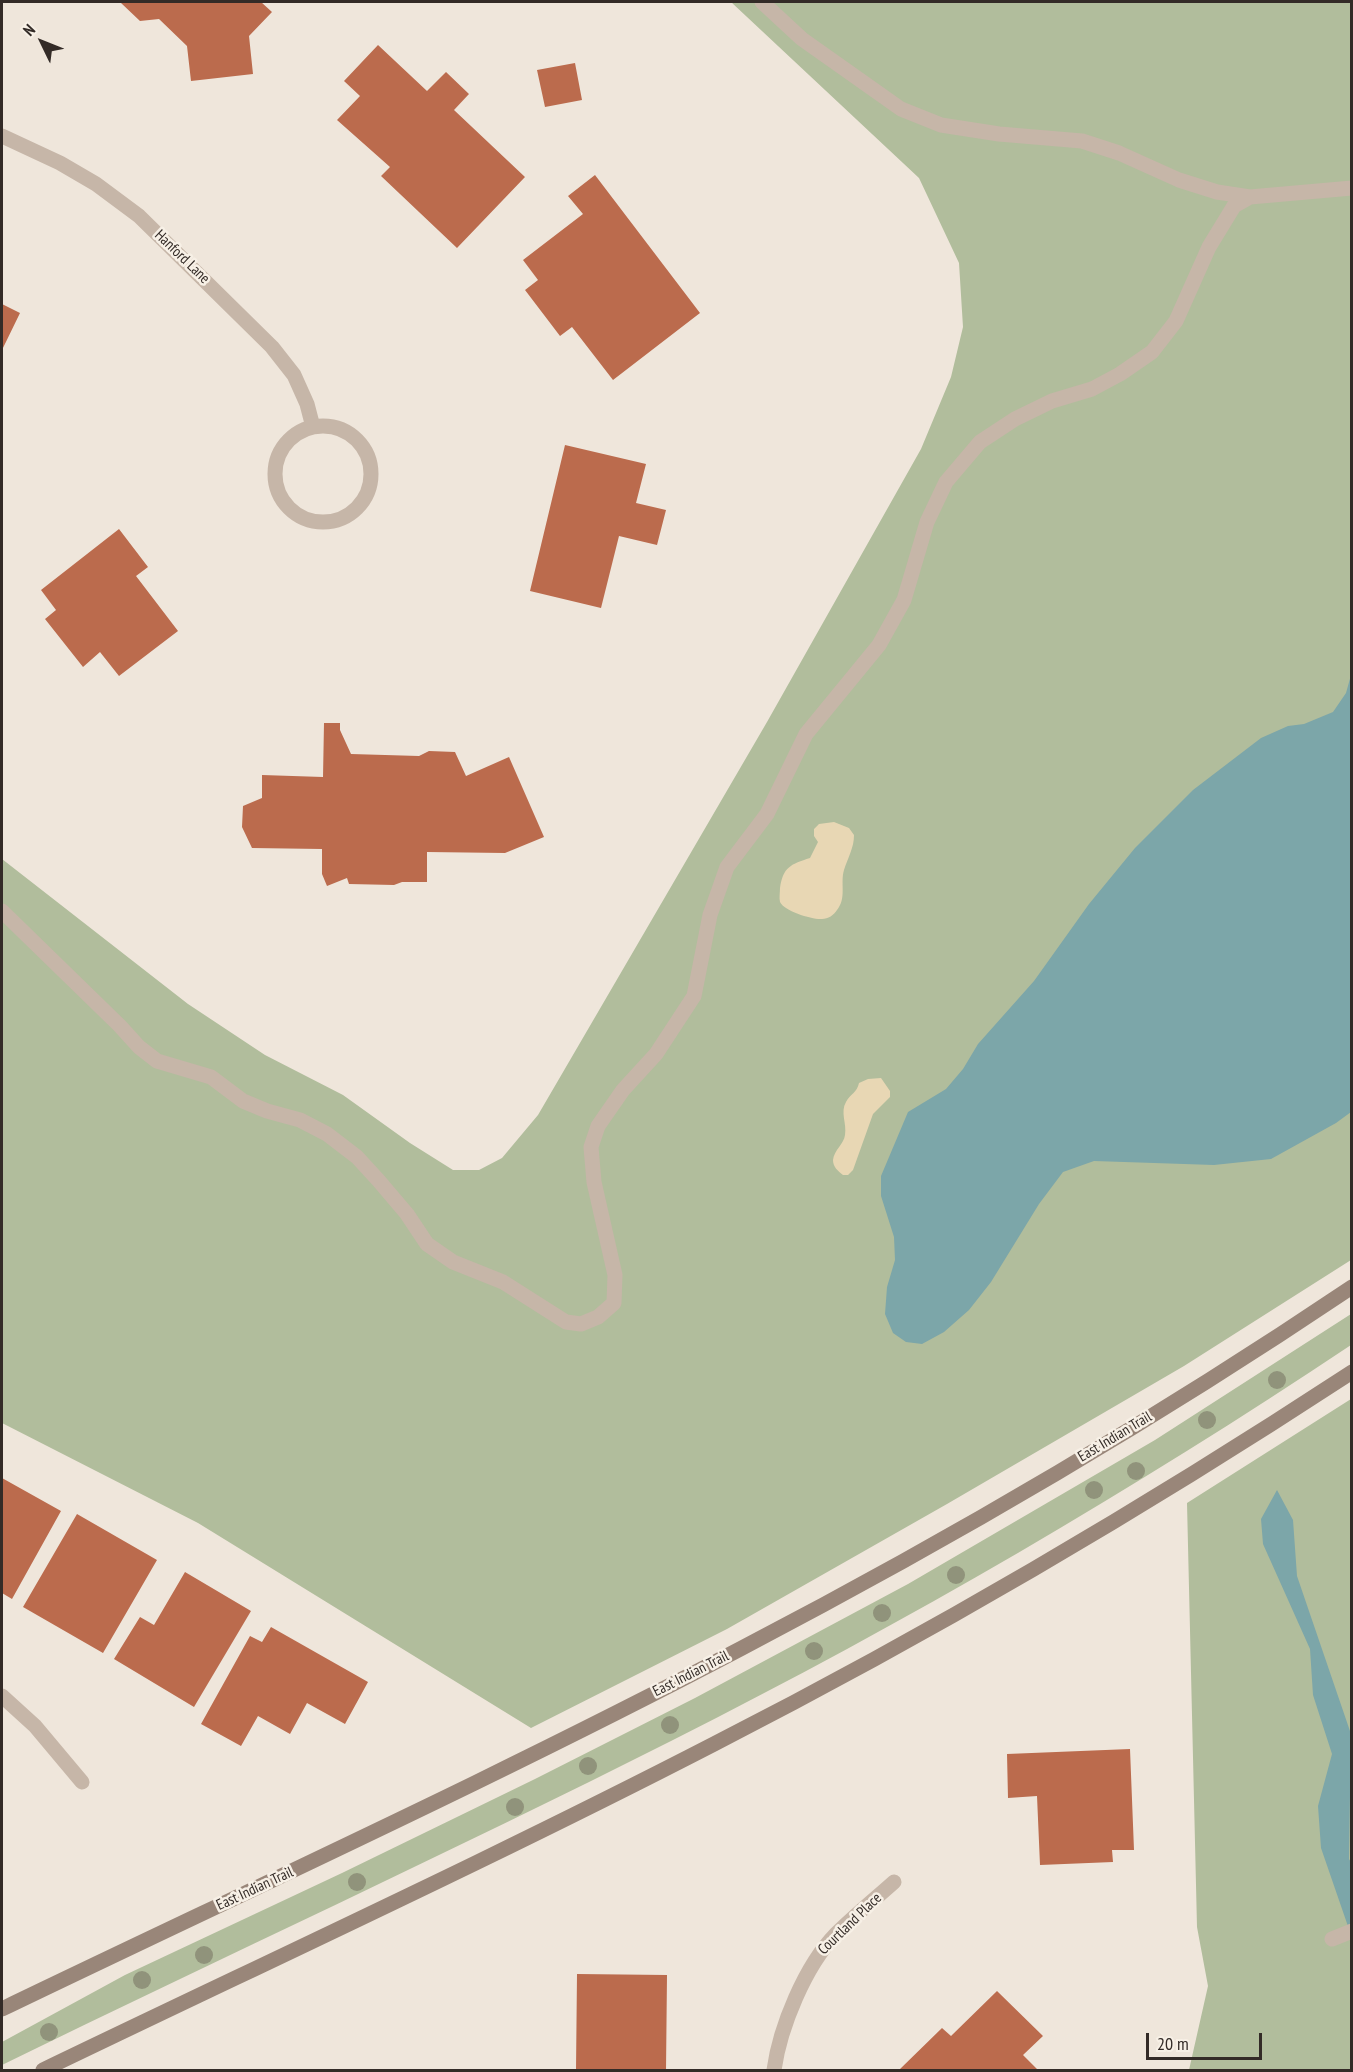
<!DOCTYPE html>
<html>
<head>
<meta charset="utf-8">
<style>
	body { margin:0 }
	#map { position:relative; width:1353px; height:2072px; overflow:hidden; background:#efe6db; font-family:"PT Sans Narrow",sans-serif }
	canvas { display:block }
	.frame { position:absolute; inset:0; border:3px solid #332b27; pointer-events:none }
	.north { position:absolute; left:12px; top:12px; width:60px; height:60px; -webkit-text-stroke:4px #f7f0e6; paint-order:stroke; rotate:313deg; font-size:16px; font-weight:700; line-height:24px; text-align:center; color:#332b27 }
	.north::after { content:''; display:block; margin:auto; width:21px; height:27px; background:#332b27; clip-path:polygon(50% 0,100% 100%,50% 72%,0 100%) }
	.scale { position:absolute; left:1146px; top:2033px; width:116px; height:27px; box-sizing:border-box; border:3px solid #332b27; border-top:0; padding-left:8px; font-size:18px; line-height:21px; white-space:nowrap; color:#332b27; -webkit-text-stroke:4px #f7f0e6; paint-order:stroke }
</style>
</head>
<body>
<div id="map">
<canvas width="1353" height="2072"></canvas>
<div class="frame"></div>
<div class="north">N</div>
<div class="scale">20 m</div>
</div>
<script>
const context = document.querySelector('canvas').getContext('2d');
context.lineJoin = 'round';
function fill(path, color) { context.fillStyle = color; context.fill(path, 'evenodd'); }
function trace(path, color, width, dash) { context.strokeStyle = color; context.lineWidth = width; context.lineCap = dash ? 'butt' : 'round'; context.setLineDash(dash || []); context.stroke(path); }
function label(font, color, halo, rows, align = 'center') {
  context.font = font + ' "PT Sans Narrow",sans-serif'; context.lineWidth = 5; context.setLineDash([]); context.textBaseline = 'middle'; context.strokeStyle = halo; context.fillStyle = color; for (const [text, x, y, turn = 0] of rows) {
    context.save(); context.translate(x, y); context.rotate((+turn || 0) * Math.PI / 180); context.textAlign = isNaN(turn) ? turn : align; if (halo) context.strokeText(text, 0, 0); context.fillText(text, 0, 0); context.restore();
  }
}
const green = new Path2D(`
	M731,2H1351V1260L1184,1366L947,1504L727,1629L531,1728L198,1523L2,1423V859L188,1004L265,1055L343,1095L410,1143L453,1170H479L502,1158L538,1115L767,722L921,449L951,377L963,327L959,263L919,178Z
	M1351,1314V1345C1134,1490 907,1622 673,1740C451,1852 225,1956 2,2065V2042L125,1975L342,1873L535,1779L695,1698L908,1584L1155,1440Z
	M1351,1399V2070H1189L1208,1986L1197,1927L1187,1503Z`);
const sand = new Path2D(`
	M834,822L849,828L854,835C854,848 848,857 844,870C840,883 847,898 837,910C834,915 828,919 822,919C813,920 784,911 780,902C779,898 780,892 780,888C783,867 791,864 810,858L818,842L814,836V829L819,824Z
	M881,1078L890,1091V1097L873,1114L853,1170L848,1175H843C838,1171 833,1167 833,1160C834,1150 844,1144 845,1135C847,1124 840,1112 846,1102C850,1094 857,1093 859,1083L868,1079Z`);
const water = new Path2D(`
	M1351,675V1112L1336,1123L1271,1159L1214,1165L1094,1161L1063,1172L1039,1204L991,1282L969,1310L944,1332L922,1344L906,1342L893,1333L885,1314L887,1287L895,1260L894,1237L881,1196V1176L908,1112L946,1089L963,1069L978,1044L1034,981L1089,904L1135,848L1193,790L1261,738L1288,726L1304,724L1333,712L1346,693Z
	M1277,1490L1293,1520L1297,1576L1351,1734L1349,1859L1352,1864L1351,1935L1321,1848L1318,1806L1332,1754L1313,1695L1310,1649L1263,1544L1261,1519Z`);
const building = new Path2D(`
	M123,2H261L272,12L249,36L253,74L191,81L187,46L159,19L140,21L121,3Z
	M378,45L427,91L446,72L469,94L454,110L525,177L457,248L381,176L390,167L337,120L360,96L344,81Z
	M575,63L582,100L545,107L537,70Z
	M595,175L700,313L613,380L572,327L560,336L525,290L538,280L523,260L583,214L568,196Z
	M2,304L20,313L2,350Z
	M565,445L646,464L636,503L666,510L657,545L619,536L601,608L530,591Z
	M119,529L148,567L136,576L178,631L119,676L100,652L83,667L45,619L56,610L41,590Z
	M324,723H340V730L351,754L419,756L429,751L455,752L466,776L509,757L544,837L505,853L427,852V882H402L394,885L349,884L347,878L327,886L322,874V849L252,848L242,827L243,806L262,798V775L323,777Z
	M2,1478L61,1511L12,1599L2,1593Z
	M77,1514L157,1560L103,1653L23,1607Z
	M185,1572L251,1611L194,1707L114,1659L140,1617L154,1625Z
	M271,1627L368,1682L345,1724L307,1703L290,1734L258,1716L241,1746L201,1724L250,1636L262,1642Z
	M1130,1749L1134,1850H1112L1113,1862L1040,1865L1037,1796L1008,1798L1007,1754Z
	M577,1974L667,1975L666,2070H576Z
	M997,1991L1043,2036L1023,2055L1037,2069L1036,2070H899L942,2028L951,2036Z`);
const service = new Path2D(`
	M762,2L802,39L901,109L941,125L999,134L1082,141L1119,153L1179,180L1217,192L1250,197L1352,188
	M2,911L120,1026L139,1047L157,1061L211,1077L243,1101L267,1111L300,1120L327,1134L357,1157L379,1181L407,1214L427,1244L453,1262L503,1282L566,1322L581,1324L598,1317L614,1303L615,1275L594,1182L591,1147L598,1126L623,1090L656,1054L694,996L710,915L727,867L767,814L806,734L879,645L904,600L927,522L946,482L980,442L1015,419L1052,401L1092,389L1120,374L1152,352L1176,321L1209,247L1234,206L1250,197
	M1332,1939L1352,1931`);
const minor = new Path2D(`
	M2,136L60,163L96,184L139,216L272,347L294,375L307,404L313,427
	M275 474a48 48 0 1 1 96 0a48 48 0 1 1-96 0Z
	M2,1696L35,1726L82,1782
	M774,2070C780,2027 805,1966 836,1934C854,1916 875,1899 894,1882`);
const secondary = new Path2D(`
	M2,2009C249,1890 499,1776 742,1648C951,1539 1156,1419 1352,1287
	M43,2070C267,1962 493,1858 714,1744C933,1632 1146,1507 1352,1372`);
const trees = [
	[1277,1380],
	[1207,1420],
	[1136,1471],
	[1094,1490],
	[956,1575],
	[882,1613],
	[814,1651],
	[670,1725],
	[588,1766],
	[515,1807],
	[357,1882],
	[204,1955],
	[142,1980],
	[49,2032]
];
const streetNames = [
	["Hanford Lane",182,257,44],
	["East Indian Trail",1115,1437,-31],
	["East Indian Trail",691,1674,-27],
	["East Indian Trail",255,1889,-25],
	["Courtland Place",850,1924,-44]
];
fill(green, '#b1bd9c');
fill(sand, '#e8d7b4');
fill(water, '#7ca6a9');
fill(building, '#bb6b4d');
trace(service, '#c6b6a8', 15);
trace(minor, '#c6b6a8', 15);
trace(secondary, '#998679', 15);
context.fillStyle = '#90937b';
for (const [x, y] of trees) { context.beginPath(); context.arc(x, y, 9, 0, 2 * Math.PI); context.fill(); }
label('15px', '#332b27', '#f7f0e6', streetNames);
</script>
</body>
</html>
